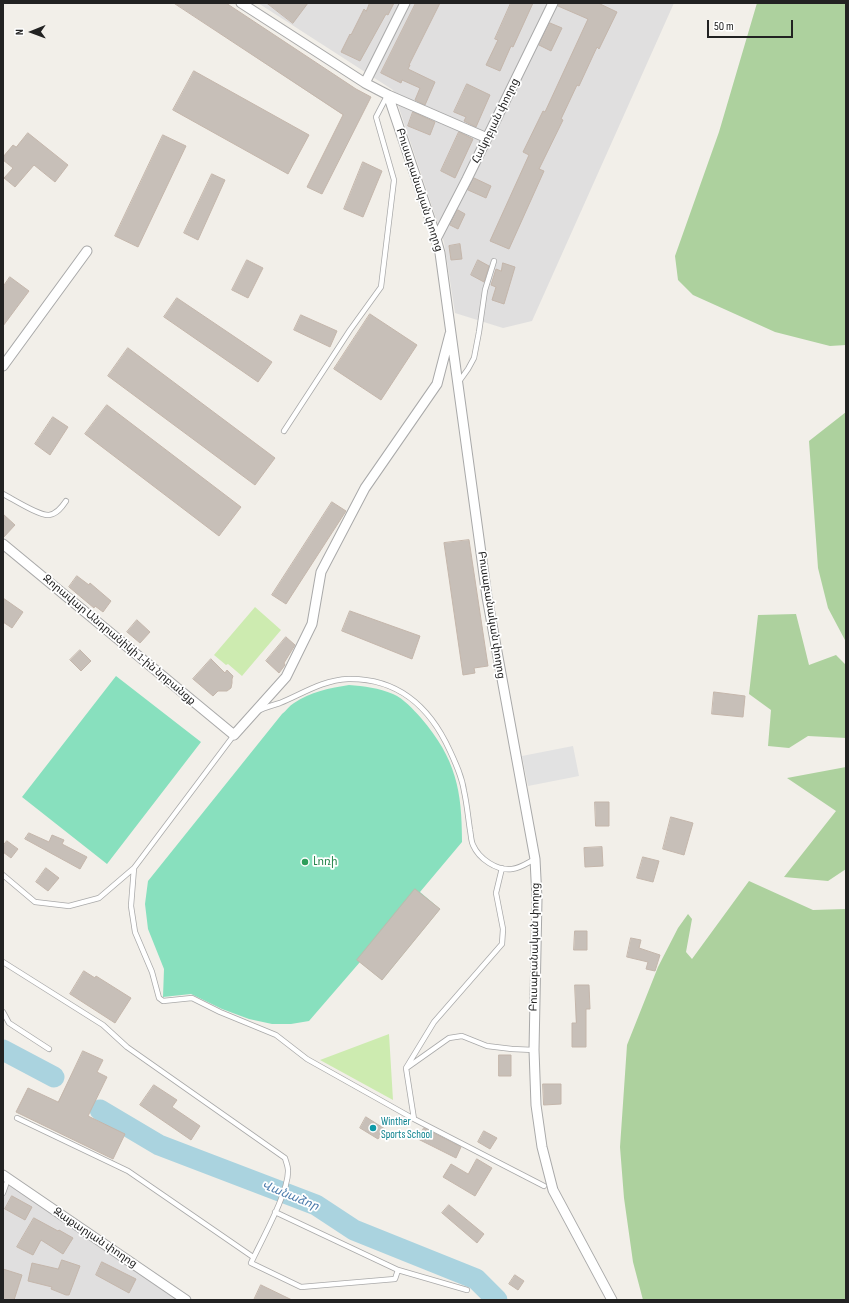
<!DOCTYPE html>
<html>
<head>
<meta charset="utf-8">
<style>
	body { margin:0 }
	#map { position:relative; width:849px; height:1303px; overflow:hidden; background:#f2efe9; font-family:"Sofia Sans Condensed",sans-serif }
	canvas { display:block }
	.frame { position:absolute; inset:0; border:4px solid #222; pointer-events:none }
	.north { position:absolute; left:12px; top:12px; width:40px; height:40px; -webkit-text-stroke:3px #fff; paint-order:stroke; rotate:269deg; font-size:11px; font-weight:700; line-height:16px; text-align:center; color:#222 }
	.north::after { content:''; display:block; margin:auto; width:14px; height:18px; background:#222; clip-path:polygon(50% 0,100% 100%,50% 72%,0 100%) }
	.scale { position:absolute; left:707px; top:20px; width:86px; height:18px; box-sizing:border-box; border:2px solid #222; border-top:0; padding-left:5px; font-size:12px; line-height:14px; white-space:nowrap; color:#222; -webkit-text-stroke:3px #fff; paint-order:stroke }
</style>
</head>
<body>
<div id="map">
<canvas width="849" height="1303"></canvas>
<div class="frame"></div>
<div class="north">N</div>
<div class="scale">50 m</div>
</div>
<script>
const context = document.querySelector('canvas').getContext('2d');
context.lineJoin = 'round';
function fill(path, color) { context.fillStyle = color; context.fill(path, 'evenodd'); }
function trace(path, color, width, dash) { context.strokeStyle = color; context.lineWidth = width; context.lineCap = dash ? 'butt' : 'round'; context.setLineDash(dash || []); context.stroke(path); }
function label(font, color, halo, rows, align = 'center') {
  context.font = font + ' "Sofia Sans Condensed","Noto Sans Armenian",sans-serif'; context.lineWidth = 3.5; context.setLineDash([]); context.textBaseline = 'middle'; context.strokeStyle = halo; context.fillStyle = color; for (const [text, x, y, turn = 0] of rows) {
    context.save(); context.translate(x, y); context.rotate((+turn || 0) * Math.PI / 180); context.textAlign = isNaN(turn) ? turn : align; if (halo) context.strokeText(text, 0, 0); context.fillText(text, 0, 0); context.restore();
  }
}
const residential = new Path2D(`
	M258,3H674L532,321L503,328L455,313L444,242L393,90Z
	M3,1178L182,1300H3Z`);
const grass = new Path2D(`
	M255,607L281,630L242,676L228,664L226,665L214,655Z
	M389,1034L393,1100L320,1060Z`);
const forest = new Path2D(`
	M757,3H846V345L830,346L775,332L693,295L678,280L675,256L719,132Z
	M846,412V642L828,608L818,568L809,441Z
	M796,614L809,665L836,655L846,665V738L808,736L789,748L768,746L771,710L749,694L758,615Z
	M846,767V869L828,881L784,877L836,811L787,778Z
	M749,881L813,910L846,909V1300H643L633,1262L624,1198L620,1147L627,1045L658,967L678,928L688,914L692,919L686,952L692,959Z`);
const pitch = new Path2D(`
	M116,676L201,742L107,864L22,797Z
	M349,685C364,686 379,688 393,694C404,699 413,709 421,718C456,759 462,790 462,842L420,892L440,909L382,980L360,962L309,1021L291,1024H272L249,1019L222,1009L191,994L163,997L164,969L148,929L145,904L148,881L282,714C286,711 289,706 294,703C310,692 330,688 349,685Z`);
const parking = new Path2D(`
	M573,746L579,776L528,786L522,756Z`);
const river = new Path2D(`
	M3,1050L54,1077
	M100,1110L159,1145L316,1205L354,1230L476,1279L497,1300`);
const building = new Path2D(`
	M174,3H226L356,89L371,97L322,194L307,187L343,115Z
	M267,3H308L293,23Z
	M370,3H394L388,15L386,14L360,61L341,52L350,34L351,35L364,9L366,11Z
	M416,3H440L409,65H410L408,69L435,82L425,105L415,100L420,88L402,80L401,83L381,73Z
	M511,3H533L513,47L511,46L500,71L486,65L498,40L495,39Z
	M559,3H598L617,12L599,49L597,47L579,86L577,85L561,119L563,120L539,169L544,171L509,249L490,241L529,155L523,152L543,111L545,112L588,19L558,6Z
	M550,23L562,28L551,51L539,45Z
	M194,71L309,135L288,174L173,110Z
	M467,84L490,95L476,127L464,121L466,117L454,112Z
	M413,112L435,122L430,135L408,126Z
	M459,132L473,139L455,178L441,171Z
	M28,133L68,165L55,182L34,165L15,187L4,178L13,168L3,160V157L13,145L16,147Z
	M163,135L186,146L138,247L115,236Z
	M363,162L382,171L363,217L344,209Z
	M212,174L225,180L198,240L184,233Z
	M474,178L491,186L486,198L468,190Z
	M458,210L465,214L458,229L450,225Z
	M460,244L462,259L451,260L449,246Z
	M247,260L263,268L248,298L232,290Z
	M478,260L489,266L484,282L471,275Z
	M503,263L515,267L504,304L492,300L496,287L491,285L496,269L501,271Z
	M10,277L29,291L3,326V287Z
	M177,298L272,362L258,382L164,317Z
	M370,314L417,345L381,400L334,369Z
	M301,315L337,331L330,347L294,330Z
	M128,348L275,458L255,485L108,376Z
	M107,405L241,507L219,536L85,434Z
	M53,417L68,427L50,455L35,444Z
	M332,502L346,511L286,604L272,595Z
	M3,514L15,525L3,538Z
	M469,540L488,666L474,668L475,673L463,675L444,543Z
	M77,576L89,585L90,583L111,601L103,612L95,606L94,608L69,587Z
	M3,598L23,612L12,628L3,622Z
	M350,611L420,636L412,659L342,631Z
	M137,620L150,632L140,643L127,632Z
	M286,637L295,645L284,663L285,665L279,673L266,661Z
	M80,650L91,661L81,671L70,660Z
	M211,659L225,673L227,670L233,676L232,679V683L231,688L227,691H218L213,696L193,679Z
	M714,692L745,696L743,717L712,714Z
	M595,802H609V826H596Z
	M671,817L693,823L684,855L663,849Z
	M29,833L49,842L52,835L64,840L62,844L87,857L80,869L25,839Z
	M7,841L18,849L11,858L3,852V846Z
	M602,847L603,866L585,867L584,848Z
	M643,857L659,861L653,882L637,878Z
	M46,868L59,878L48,891L36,882Z
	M415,889L440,909L382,980L357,960Z
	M575,931H587V950H574Z
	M631,938L641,940L639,948L660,955L655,971L646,969L648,962L627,957Z
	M84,971L95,978L96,976L131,998L115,1023L70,994Z
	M575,985H589L590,1009H586V1047H572V1023H576Z
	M83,1051L103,1060L97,1072L107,1077L88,1116L125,1134L113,1159L16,1112L28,1088L58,1102Z
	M499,1055H511V1076H499Z
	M543,1084H561V1104L544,1105Z
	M154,1085L177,1100L172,1107L200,1126L191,1140L140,1105Z
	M366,1117L385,1129L378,1139L360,1128Z
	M424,1128L461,1147L456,1158L418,1139Z
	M484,1131L497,1138L490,1149L478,1142Z
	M477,1159L492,1168L475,1196L443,1177L451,1164L468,1174Z
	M12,1196L32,1207L25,1220L5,1209Z
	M449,1205L484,1234L477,1243L442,1213Z
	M34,1218L58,1231L59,1230L73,1238L63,1254L41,1240L33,1255L17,1247Z
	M62,1260L80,1266L69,1295H66L51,1289L52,1287L28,1281L32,1263L58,1269Z
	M102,1262L136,1279L129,1293L96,1275Z
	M3,1269L22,1275L14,1300H3Z
	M515,1275L524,1281L518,1290L509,1284Z
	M261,1285L292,1300H254Z`);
const lane = new Path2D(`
	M458,383L468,369L474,358L479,332L485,290L494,261
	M284,431L350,330L381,287L394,180L376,117L387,96
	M3,494C13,499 39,516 49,515C57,514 62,507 66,501
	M260,710C266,707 273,705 280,703C302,694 323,680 348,679C399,678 430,707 450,751C456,764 462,777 464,791C467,804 468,817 470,830C471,835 471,841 473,845C479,859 497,871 512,869C521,868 527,863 535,859
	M234,735L134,868L131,906L135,932L152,972L159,998L163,1001L192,998L220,1012L276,1035L307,1059L414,1119
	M502,868L496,893L503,929L502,944L434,1022L406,1068L414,1119L544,1186
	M3,875L35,902L69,906L99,898L134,868
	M3,962L103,1025L127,1047L285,1158C286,1162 288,1166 288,1170C289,1192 261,1241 251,1263L301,1287L395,1279L398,1270L275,1212
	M3,1012L9,1023L49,1049
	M408,1067L449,1038L462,1036L487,1046L512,1049L534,1050
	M17,1118L128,1171L253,1257
	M3,1193L8,1179
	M398,1270L467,1290`);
const street = new Path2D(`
	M241,3L365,83L388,95L433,228L440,253L487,597L535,859L537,899L534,1050L536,1105L542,1147L553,1190L612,1300
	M365,83L405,3
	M388,95L487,138
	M436,239L467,179L553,3
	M3,366L87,251
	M3,544L234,735L286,677L312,624L321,572L365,488L437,384L450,334
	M3,1175L186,1300`);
const markers = [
	[305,862,4,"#2e9e5b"],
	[373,1128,4,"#0f9aa8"]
];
const streetNames = [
	["Հակոբյան փողոց",496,121,-64],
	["Բուսաբանական փողոց",419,190,72],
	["Բուսաբանական փողոց",491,615,81],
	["Զորավար Անդրանիկի 1-ին նրբանցք",119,640,40],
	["Բուսաբանական փողոց",535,947,-89],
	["Զաքարյան փողոց",95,1238,34]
];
const leisureNames = [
	["Լոռի",313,862]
];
const cultureNames = [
	["Winther",381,1122],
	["Sports School",381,1135]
];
const waterNames = [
	["Վանաձոր",290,1196,22]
];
fill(residential, '#e0dfdf');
fill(grass, '#cdebb0');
fill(forest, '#add19e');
fill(pitch, '#88e0be');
fill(parking, '#e2e2e2');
trace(river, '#aad3df', 21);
fill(building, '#c7bfb8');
trace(building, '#c4b6ab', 1);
trace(lane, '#a9a9a9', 6);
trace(street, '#a9a9a9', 11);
trace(lane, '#fff', 4.5);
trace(street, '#fff', 9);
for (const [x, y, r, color] of markers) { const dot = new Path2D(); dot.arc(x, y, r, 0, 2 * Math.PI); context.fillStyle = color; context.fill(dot); trace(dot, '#fff', 1.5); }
label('11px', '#222', '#fff', streetNames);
label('11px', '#27864d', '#fff', leisureNames, 'left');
label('11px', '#0d838f', '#fff', cultureNames, 'left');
label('italic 12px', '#4a7aab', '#fff', waterNames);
</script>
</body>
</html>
